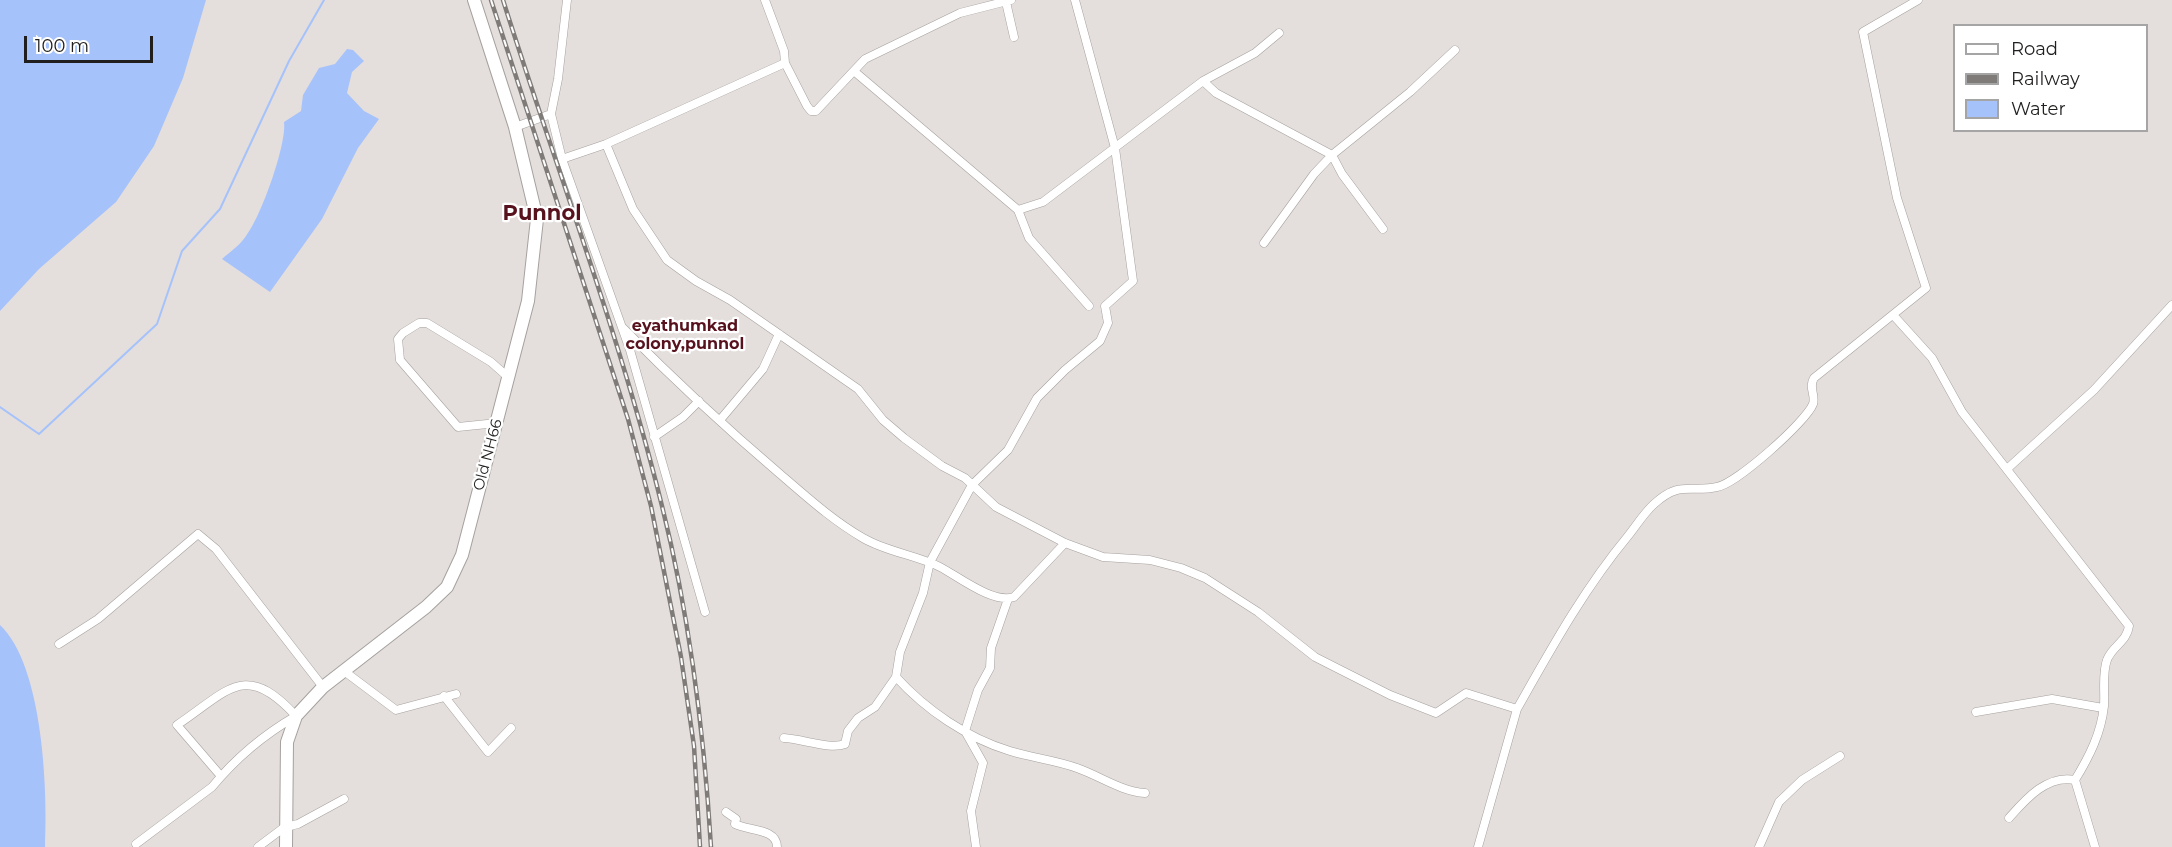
<!DOCTYPE html>
<html>
<head>
<meta charset="utf-8">
<style>
	body { margin:0 }
	#map { position:relative; width:2172px; height:847px; overflow:hidden; background:#e4dfdc; font-family:Montserrat,sans-serif }
	canvas { display:block }
	.legend { position:absolute; left:1953px; top:24px; width:195px; height:108px; box-sizing:border-box; background:#fff; border:2px solid #a6a5a5; margin:0; padding:8px 10px; list-style:none; font-size:18px; color:#211f1e }
	.legend li { display:flex; align-items:center; gap:12px; height:30px }
	.legend b { width:30px; border:2px solid #a6a5a5 }
	.scale { position:absolute; left:24px; top:36px; width:129px; height:27px; box-sizing:border-box; border:3px solid #211f1e; border-top:0; padding-left:8px; font-size:18px; line-height:21px; white-space:nowrap; color:#211f1e; -webkit-text-stroke:4px #fff; paint-order:stroke }
</style>
</head>
<body>
<div id="map">
<canvas width="2172" height="847"></canvas>
<ul class="legend">
<li><b style="height:8px;background:#fff"></b>Road</li>
<li><b style="height:8px;background:#7f7b79"></b>Railway</li>
<li><b style="height:16px;background:#a6c2fb"></b>Water</li>
</ul>
<div class="scale">100 m</div>
</div>
<script>
const context = document.querySelector('canvas').getContext('2d');
context.lineJoin = 'round';
function fill(path, color) { context.fillStyle = color; context.fill(path, 'evenodd'); }
function trace(path, color, width, dash) { context.strokeStyle = color; context.lineWidth = width; context.lineCap = dash ? 'butt' : 'round'; context.setLineDash(dash || []); context.stroke(path); }
function label(font, color, halo, rows, align = 'center') {
  context.font = font + ' Montserrat,sans-serif'; context.lineWidth = 4.5; context.setLineDash([]); context.textBaseline = 'middle'; context.strokeStyle = halo; context.fillStyle = color; for (const [text, x, y, turn = 0] of rows) {
    context.save(); context.translate(x, y); context.rotate((+turn || 0) * Math.PI / 180); context.textAlign = isNaN(turn) ? turn : align; if (halo) context.strokeText(text, 0, 0); context.fillText(text, 0, 0); context.restore();
  }
}
const water = new Path2D(`
	M0,0H206L183,78L154,146L116,202L39,269L0,311Z
	M347,49L353,50L364,61L352,72L347,93L364,111L379,119L358,148L322,219L270,292L222,259C230,252 240,245 246,236C261,217 287,144 284,122L301,111L303,95L319,68L335,64Z
	M0,625C43,665 48,791 45,847H0Z`);
const stream = new Path2D(`
	M0,407L39,434L157,324L182,251L220,209L289,61L324,0`);
const minor = new Path2D(`
	M567,0L558,79L551,114L562,159L606,144L633,209L667,260L696,281L730,300L858,389L883,420L904,438L942,466L965,478L996,507L1065,543L1103,557L1150,560L1181,568L1205,578L1258,612L1315,657L1390,695L1436,713L1466,693L1517,709C1551,649 1584,589 1628,536C1636,526 1644,513 1654,504C1680,480 1690,493 1717,487C1736,484 1806,422 1813,404C1816,395 1808,387 1814,378L1926,288L1897,198L1863,32L1918,0
	M765,0L784,51L785,63
	M1006,2L1014,37
	M855,72L1018,210L1043,202L1203,81L1255,53L1279,33
	M1203,81L1216,93L1332,155L1342,174L1383,229
	M515,127L551,114
	M606,144L785,63L807,106L811,111H816L865,59L960,13L1011,0
	M562,159L630,350L705,612
	M1018,210L1029,238L1089,306
	M1264,243L1314,174L1332,155L1410,92L1455,50
	M1894,316L1932,358L1962,412L2129,626C2127,642 2112,646 2107,660C2102,673 2105,692 2104,706C2101,734 2089,757 2075,780L2095,847
	M623,328C673,379 726,428 780,474C807,497 832,520 863,538C887,552 916,555 940,567C959,577 993,604 1014,597L1065,543
	M720,420L763,369L779,334
	M497,423L458,427L400,360L398,339L403,333L419,323H427L491,362L509,378
	M654,437L683,417L699,401
	M2007,469L2094,390L2172,305
	M59,644L98,619L198,534L216,549L323,687
	M344,671L396,710L456,694
	M896,677C926,710 967,738 1010,751C1033,758 1055,760 1077,768C1100,776 1120,791 1145,793
	M444,696L488,752L511,728
	M1976,712L2052,699L2103,708
	M784,738C803,739 831,750 845,744L848,731L858,718L875,707L896,677L900,652L923,593L930,562L972,485L1008,450L1037,398L1065,370L1100,341L1108,323L1105,306L1133,281L1115,148L1075,0
	M726,812L736,819L735,824C748,831 777,828 777,847
	M2009,818C2025,800 2047,774 2075,780
	M286,827L298,824L344,799
	M136,844L212,787C235,759 265,734 296,716C245,660 228,691 177,725L220,775
	M258,847L286,826
	M976,847L971,811L983,763L965,731L978,690L990,668L991,648L1008,599
	M1478,847L1517,709
	M1759,847L1779,802L1802,780L1840,756`);
const primary = new Path2D(`
	M286,847L287,742L296,716L323,687L426,607L447,587L462,555L528,301L537,219L515,127L474,0`);
const rail = new Path2D(`
	M491,0L628,419L651,506L681,657L694,746L700,847
	M503,0C556,168 620,335 662,506C690,618 704,732 711,847`);
const streetNames = [
	["Old NH66",488,455,-75]
];
const neighbourhoodNames = [
	["eyathumkad",685,326],
	["colony,punnol",685,344]
];
const districtNames = [
	["Punnol",542,214]
];
fill(water, '#a6c2fb');
trace(stream, '#a6c2fb', 2);
trace(minor, '#a5a19e', 9);
trace(primary, '#a5a19e', 14);
trace(minor, '#fff', 8);
trace(primary, '#fff', 12);
trace(rail, '#7f7b79', 4.5);
trace(rail, '#fff', 2, [7]);
label('15px', '#211f1e', '#fff', streetNames);
label('bold 16px', '#57121e', '#fff', neighbourhoodNames);
label('bold 21px', '#57121e', '#fff', districtNames);
</script>
</body>
</html>
